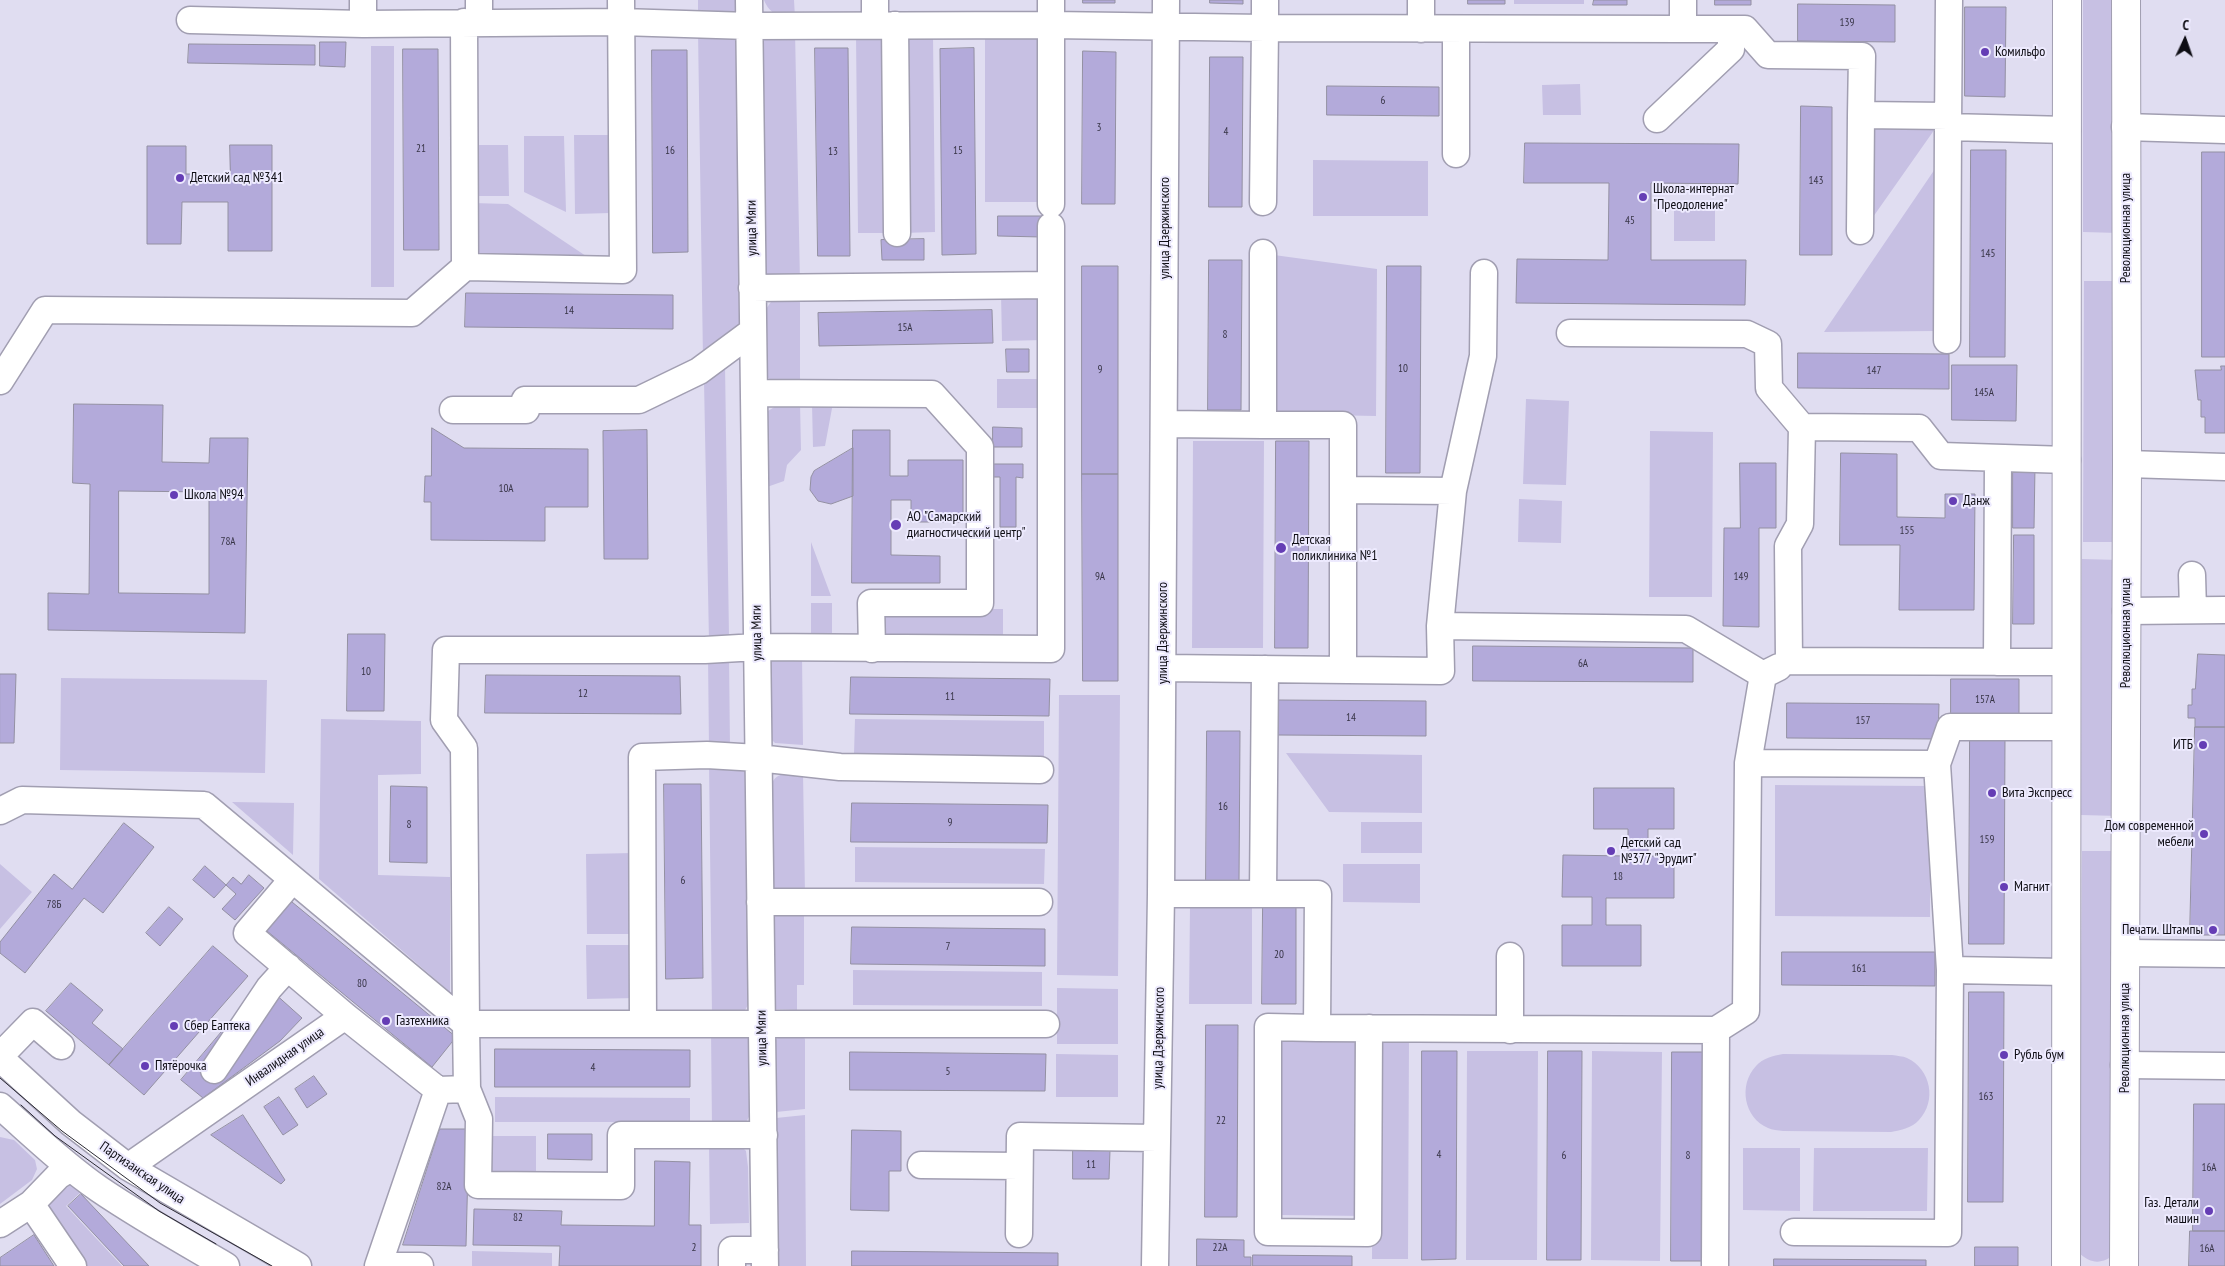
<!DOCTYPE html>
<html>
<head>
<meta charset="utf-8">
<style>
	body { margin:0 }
	#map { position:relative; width:2225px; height:1266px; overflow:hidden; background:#e0ddf1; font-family:"PT Sans Narrow",sans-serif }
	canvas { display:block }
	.north { position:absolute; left:2160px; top:15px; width:50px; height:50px; -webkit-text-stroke:4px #edeafe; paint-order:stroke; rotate:3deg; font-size:14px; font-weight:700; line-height:20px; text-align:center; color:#0e0d14 }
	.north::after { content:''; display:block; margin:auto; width:18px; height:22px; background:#0e0d14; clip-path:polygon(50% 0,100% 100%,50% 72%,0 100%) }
</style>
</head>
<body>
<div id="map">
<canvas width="2225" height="1266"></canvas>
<div class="north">С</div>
</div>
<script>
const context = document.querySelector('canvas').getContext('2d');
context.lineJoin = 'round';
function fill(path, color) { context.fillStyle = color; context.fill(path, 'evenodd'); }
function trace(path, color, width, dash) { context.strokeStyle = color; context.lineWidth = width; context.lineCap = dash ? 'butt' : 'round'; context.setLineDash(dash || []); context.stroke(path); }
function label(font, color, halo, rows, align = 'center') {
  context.font = font + ' "PT Sans Narrow",sans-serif'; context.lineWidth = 4; context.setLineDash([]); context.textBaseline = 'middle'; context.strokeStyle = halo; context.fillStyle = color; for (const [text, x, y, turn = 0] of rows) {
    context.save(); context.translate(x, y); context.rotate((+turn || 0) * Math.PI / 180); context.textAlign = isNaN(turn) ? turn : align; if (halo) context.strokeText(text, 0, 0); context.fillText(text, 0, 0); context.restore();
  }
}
const green = new Path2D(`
	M698,0H738L736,13L698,19Z
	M764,0H794L795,18C780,17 770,15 764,0Z
	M1514,0H1584V4H1514Z
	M2083,0H2122L2119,233L2083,232Z
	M795,31L800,282L766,275L764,270L762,44L765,37Z
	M698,32L735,37L739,42L742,324L703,359Z
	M901,34H933L935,232L903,233Z
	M1041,34V202H985V35Z
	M856,35H888L890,233H858Z
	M371,46H394V287H371Z
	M1580,84L1581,115H1543L1542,85Z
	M1875,125L1937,126L1873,217Z
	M574,135H609L610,213L575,214Z
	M524,136H564L566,212L524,192Z
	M472,145H508L509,196H472Z
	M1313,160L1428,161V216H1313Z
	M1937,166L1935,331L1824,332Z
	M472,203L508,204L595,262L473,260Z
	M1674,208H1715V241H1674Z
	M1274,255L1377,269L1376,416L1275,414Z
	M2084,281H2121L2120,542H2083Z
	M800,294V386H778L767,377L766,309L773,299Z
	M1001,294H1043V340L1002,341Z
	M725,365L729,637L709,642L704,381Z
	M997,379H1043L1042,408H997Z
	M1526,399L1569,401L1566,485L1523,484Z
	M781,403H800L801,450L787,465L784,481L767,487L766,418L768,411Z
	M833,403L825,446L813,447L812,404Z
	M1650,431L1713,432L1712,597H1649Z
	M1193,441H1264L1263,648H1192Z
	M1519,499L1562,501L1561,543L1518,542Z
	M811,542L831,596H811Z
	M2082,559L2120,560L2119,816L2081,815Z
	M811,603H832V638H811Z
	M879,609H1003V637L879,636Z
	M802,654L803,745L775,743L770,738L769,664L777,657Z
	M729,655L730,748L709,749L708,656Z
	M61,678L267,680L265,773L60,770Z
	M1059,695H1120L1118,976L1057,975Z
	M321,719L421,721V774L378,775V875L450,877V992L319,879Z
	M855,719L1044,721V756L854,754Z
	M1286,753L1422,755V813L1329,812Z
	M709,762L745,770L746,774L749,1003L744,1012L712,1016Z
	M792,772H803L805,895L776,891L771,885L769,791C773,777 778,774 792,772Z
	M1775,785L1930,786V917L1775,916Z
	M232,802L294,803L293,855Z
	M1361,822H1422V853H1361Z
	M855,847L1045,849L1044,884L855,882Z
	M2082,851H2117L2116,1253C2103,1264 2092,1265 2079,1253Z
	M633,853L634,934H587L586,854Z
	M0,864L32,892L0,929Z
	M1343,864H1420V903L1343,902Z
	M1190,906H1252V1004H1189Z
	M804,907V985H797V1010L773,1009L772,914Z
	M586,945H635L636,998L587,999Z
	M853,970L1042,972V1006L853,1005Z
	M1057,988L1118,989V1044H1057Z
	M711,1030L746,1034L748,1037L750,1115L745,1124L712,1128Z
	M782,1033H801L805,1039V1109L776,1112V1040Z
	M1281,1038L1366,1039L1365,1216L1280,1215Z
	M1373,1039H1409L1408,1259H1372Z
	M1467,1051H1538L1537,1260H1466Z
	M1592,1051L1662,1052L1660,1261L1591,1260Z
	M1056,1054L1118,1055V1097H1056Z
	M1783,1054L1892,1055C1897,1056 1903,1056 1907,1058C1931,1069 1937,1101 1919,1120C1912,1128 1901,1130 1891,1132L1783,1131C1778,1130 1772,1130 1768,1128C1744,1118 1738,1085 1756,1066C1763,1058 1773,1056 1783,1054Z
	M495,1097L690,1098V1122H495Z
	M805,1115L806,1266H778L776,1118Z
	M488,1136H536V1171H488Z
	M0,1137L14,1140L35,1160L37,1169L32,1180L0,1204Z
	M709,1143L742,1147L746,1151L748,1167L749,1223L710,1224Z
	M1743,1148H1800V1211L1743,1210Z
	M1814,1148H1928L1927,1211H1813Z
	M73,1183L81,1192L66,1206L122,1266H85L46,1207L52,1199Z
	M472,1251L552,1253V1266H472Z`);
const building = new Path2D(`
	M1083,0H1115V3H1083Z
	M1210,0H1243V4L1210,3Z
	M1468,0H1505V4H1468Z
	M1594,0H1627V5H1593Z
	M1715,0H1751V5H1715Z
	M1798,4L1895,5V42L1798,41Z
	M1965,7H2006L2005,97L1965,96Z
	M320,42H346L345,67L320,66Z
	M189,44L315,45V65L188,63Z
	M815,48H848L850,256H818Z
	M974,48L976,254L942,255L940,49Z
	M403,49H438L439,250H404Z
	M652,50H687L688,252L653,253Z
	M1083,51L1116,52L1115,204H1082Z
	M1210,57H1243L1242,207H1209Z
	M1327,86L1439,87V116L1327,115Z
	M1801,106L1832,107V255H1800Z
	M1525,143L1739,144L1738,184L1651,183V260H1746L1745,305L1516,303L1517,259L1608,260L1609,183H1524Z
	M230,145H272V251H228V202H182L181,244H147V146H186V174H230Z
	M1971,150H2006L2005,357H1970Z
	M2202,152H2225V357H2202Z
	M998,216H1042V237L998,236Z
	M924,239V260H882L881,240Z
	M1209,260H1242L1241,410H1208Z
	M1082,266H1118V474H1082Z
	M1387,266H1421L1420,473H1386Z
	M466,293L673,295V329L465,327Z
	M992,310L993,343L819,346L818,313Z
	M1006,349H1029V372H1007Z
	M1798,353L1949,354V389L1798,388Z
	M1952,365H2017L2016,421L1952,420Z
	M2221,366H2225V433H2205V417H2201V400H2198L2195,370H2221Z
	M74,404L163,405L162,462L209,463L210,438H248L245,633L48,630V593L89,594L90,484L73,483ZM119,491L209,492V594L119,593Z
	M993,427L1022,428V447H993Z
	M432,428L464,448L588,449V507H545V541L431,540V502H424L425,476H431Z
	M647,430L648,559H604L603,431Z
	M853,430H890V476H908V460H963V522H911V500H891V555L940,556V583H852Z
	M1276,441H1309L1308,648H1275Z
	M853,448V496L831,504L818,501L810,490L811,477L814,471Z
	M1841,453L1897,454V517L1945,518V494H1975L1974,610H1899L1900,545H1840Z
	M1740,463H1776V528H1759V627L1723,626L1724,528H1740Z
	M994,464H1023V478L1016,477V527H1000V477H994Z
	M2013,466H2035L2034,528H2013Z
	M1082,474H1118V681H1083Z
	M2014,535H2034V624H2013Z
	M348,634H385L384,711H347Z
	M1473,646L1693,648V682L1473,681Z
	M2198,654L2225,655V727H2195V718H2188V705H2192V689H2195Z
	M0,674H16L14,743H0Z
	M486,675L680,676L681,714L485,713Z
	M851,677L1050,679L1049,716L850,714Z
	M1951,679H2019V721H1951Z
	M1276,700L1426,701V736L1276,735Z
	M1787,703L1939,704L1938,739L1787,738Z
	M2195,727H2225V935H2190Z
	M1207,731H1240L1239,882H1206Z
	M1970,736L2005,737L2004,944H1969Z
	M664,784H701L703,978L666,979Z
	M391,786L427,787V863L390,862Z
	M1594,788H1674V829H1648V856H1674V898H1606V925H1641V966H1562V925H1592V897H1562L1563,855L1628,856V829H1594Z
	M852,803L1048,805L1047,843L851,842Z
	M124,823L154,847L103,913L84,898L25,973L0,953V942L54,874L72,889Z
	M205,866L226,885L214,898L193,880Z
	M249,875L264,888L235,920L222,909L236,894L226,885L233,877L241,884Z
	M292,902L456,1037L432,1067L267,931Z
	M1263,906H1296V1004H1262Z
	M169,907L183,919L160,946L146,933Z
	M852,927L1045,929V966L851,964Z
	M213,946L248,976L144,1095L109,1065Z
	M1782,952H1935V986L1782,985Z
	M71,983L103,1010L92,1023L123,1049L109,1065L46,1011Z
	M263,983L302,1018L280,1041L203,1098L181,1080Z
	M1969,992H2004L2003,1202H1968Z
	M1206,1025H1238L1237,1217H1205Z
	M495,1049L690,1050V1087H495Z
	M1422,1051H1457L1456,1259L1422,1260Z
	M1548,1051H1582L1581,1260H1547Z
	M850,1052L1046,1054L1045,1091L850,1090Z
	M1672,1052H1705L1704,1261H1671Z
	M314,1076L327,1094L307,1108L295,1089Z
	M279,1097L298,1125L283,1135L264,1107Z
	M2194,1104H2225V1231H2193Z
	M243,1115L285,1180L281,1184L211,1135Z
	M440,1129H469L466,1246L403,1245Z
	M852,1130L901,1131V1171H889V1211L851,1210Z
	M548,1134H592V1160L548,1159Z
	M1073,1150H1110L1109,1179H1073Z
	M655,1161L690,1162L689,1225H701V1266H559L560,1246L473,1245L474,1209L562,1211L561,1225L654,1226Z
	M81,1194L149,1266H124L68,1206Z
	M2190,1231H2225V1266H2189Z
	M34,1235L54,1266H0V1258Z
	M1197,1239L1244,1240V1257H1251V1266H1197Z
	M1975,1247H2018V1266H1975Z
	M852,1251L1058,1253V1266H852Z
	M1253,1255L1352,1256V1266H1253Z
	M1774,1259L1926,1260V1266H1774Z`);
const minor = new Path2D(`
	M363,0V24L621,22L749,26L1051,25V204
	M479,0V23
	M749,0L765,1266
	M875,0V24
	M1051,0V25L1265,28L1263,202
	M1265,0V28L1683,29V0
	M1949,0L1948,127L2067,130
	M190,20L363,24
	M464,22L465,267L623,270L621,0
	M895,25L897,233
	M1421,29V0
	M1683,29H1745L1768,55L1862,56L1861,115
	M1657,119L1731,49V29
	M2125,127L2225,130
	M1456,154V29
	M1860,231L1861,115L1948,116
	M752,288L1051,285
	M1570,333L1747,334L1768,344L1769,388L1802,427
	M1947,340L1948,127
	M0,381L45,310L412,313L465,267
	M754,393L932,394L980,447V603H871L872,649
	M453,410H526L525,400H639L699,371L753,331
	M1164,424L1263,425V253
	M1263,425H1343V490L1453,491
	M2127,464L2225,467
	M2192,575L2193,610
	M2126,611L2225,610
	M1440,626L1686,629L1763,675
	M1997,662L1998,458
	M2066,662L1789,661L1788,546L1800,524L1802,427L1919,428L1941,456L2067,460
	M1163,668L1441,671L1440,626L1453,491L1483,356L1484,273
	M1343,670V490
	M1748,763L1763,675L1779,667
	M1937,764L1950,970
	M0,811L22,800L204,805L466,1024L464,748L444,720L446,650H705L757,647L1051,649V226
	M292,880L247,933L345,1016
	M1161,894H1263L1265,669
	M1263,894H1318L1317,1028L1268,1027V1232L1368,1233L1369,1028
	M760,902H1039
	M2125,953L2225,954
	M1510,956V1030
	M643,1024L642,757L707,755L758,758L840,767L1040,770
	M1317,1028L1716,1030
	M0,1056L33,1022L61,1046
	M0,1058L71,1123L128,1167L298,1266
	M2124,1065L2225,1066
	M214,1070L269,988L288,967
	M467,1089L479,1119L478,1185L621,1186V1135H764
	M438,1090L467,1089L466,1024H1046
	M0,1106C32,1134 64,1165 99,1189C140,1217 183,1241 226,1266
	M921,1165L1019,1166
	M128,1167L345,1016L438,1090
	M31,1204L73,1266
	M0,1224L31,1204L58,1176L71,1168
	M1794,1232L1948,1233L1950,970L2066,972
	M1019,1234L1020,1136L1157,1138
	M378,1266L438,1090
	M378,1266H420
	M732,1266V1250H765
	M1155,1266L1161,894L1166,0
	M1715,1266L1716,1030L1746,1011L1748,763L1937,764L1950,727H2066`);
const major = new Path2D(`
	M2066,1266L2067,0
	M2124,1266L2127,464L2126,0`);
const tram = new Path2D(`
	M0,1078L62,1131L160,1203L272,1266
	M21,1105L55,1136L159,1211L216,1244`);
const markers = [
	[1985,52,5,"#653db5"],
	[180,178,5,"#653db5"],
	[1643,197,5,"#653db5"],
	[174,495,5,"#653db5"],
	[1953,501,5,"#653db5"],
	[896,525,6,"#653db5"],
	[1281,548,6,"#653db5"],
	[2203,745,5,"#653db5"],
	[1992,793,5,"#653db5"],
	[2204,834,5,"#653db5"],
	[1611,851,5,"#653db5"],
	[2004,887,5,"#653db5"],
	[2213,930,5,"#653db5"],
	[386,1021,5,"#653db5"],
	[174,1026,5,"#653db5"],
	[2004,1055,5,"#653db5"],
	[145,1066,5,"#653db5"],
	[2209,1211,5,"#653db5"]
];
const numberNames = [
	["139",1847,23],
	["6",1383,101],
	["3",1099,128],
	["4",1226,132],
	["21",421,149],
	["16",670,151],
	["15",958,151],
	["13",833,152],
	["143",1816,181],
	["45",1630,221],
	["145",1988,254],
	["14",569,311],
	["15А",905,328],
	["8",1225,335],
	["10",1403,369],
	["9",1100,370],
	["147",1874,371],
	["145А",1984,393],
	["10А",506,489],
	["155",1907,531],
	["78А",228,542],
	["9А",1100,577],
	["149",1741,577],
	["6А",1583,664],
	["10",366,672],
	["12",583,694],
	["11",950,697],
	["157А",1985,700],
	["14",1351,718],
	["157",1863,721],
	["16",1223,807],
	["9",950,823],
	["8",409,825],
	["159",1987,840],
	["18",1618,877],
	["6",683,881],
	["78Б",54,905],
	["7",948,947],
	["20",1279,955],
	["161",1859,969],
	["80",362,984],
	["4",593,1068],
	["5",948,1072],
	["163",1986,1097],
	["22",1221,1121],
	["4",1439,1155],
	["6",1564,1156],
	["8",1688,1156],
	["11",1091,1165],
	["16А",2209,1168],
	["82А",444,1187],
	["82",518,1218],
	["2",694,1248],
	["22А",1220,1248],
	["16А",2207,1249]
];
const poiNames = [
	["Комильфо",1995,52],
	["Детский сад №341",190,178],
	["Школа-интернат",1653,189],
	["\"Преодоление\"",1653,205],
	["Школа №94",184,495],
	["Данж",1963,501],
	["АО \"Самарский",907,517],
	["диагностический центр\"",907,533],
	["Детская",1292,540],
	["поликлиника №1",1292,556],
	["ИТБ",2193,745,"right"],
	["Вита Экспресс",2002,793],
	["Дом современной",2194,826,"right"],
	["мебели",2194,842,"right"],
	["Детский сад",1621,843],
	["№377 \"Эрудит\"",1621,859],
	["Магнит",2014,887],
	["Печати. Штампы",2203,930,"right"],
	["Газтехника",396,1021],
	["Сбер Еаптека",184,1026],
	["Рубль бум",2014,1055],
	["Пятёрочка",155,1066],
	["Газ. Детали",2199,1203,"right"],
	["машин",2199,1219,"right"]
];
const streetNames = [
	["улица Мяги",752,228,-91],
	["улица Дзержинского",1165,228,-90],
	["Революционная улица",2126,228,-90],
	["улица Мяги",757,633,-91],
	["улица Дзержинского",1163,633,-90],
	["Революционная улица",2126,633,-90],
	["улица Мяги",762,1038,-91],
	["улица Дзержинского",1159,1038,-89],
	["Революционная улица",2125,1038,-90],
	["Инвалидная улица",285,1057,-35],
	["Партизанская улица",142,1173,34]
];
fill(green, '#c7c0e3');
fill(building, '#b3aada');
trace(building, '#9390a2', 1);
trace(minor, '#a19eb1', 29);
trace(major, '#a19eb1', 30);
trace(minor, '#fff', 26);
trace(major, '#fff', 28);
trace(tram, '#2a2932', 1);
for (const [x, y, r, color] of markers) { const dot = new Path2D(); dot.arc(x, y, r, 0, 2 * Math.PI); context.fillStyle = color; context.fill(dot); trace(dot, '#edeafe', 2); }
label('11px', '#373446', null, numberNames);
label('14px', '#0e0d14', '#edeafe', poiNames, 'left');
label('14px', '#0e0d14', '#edeafe', streetNames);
</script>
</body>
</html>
